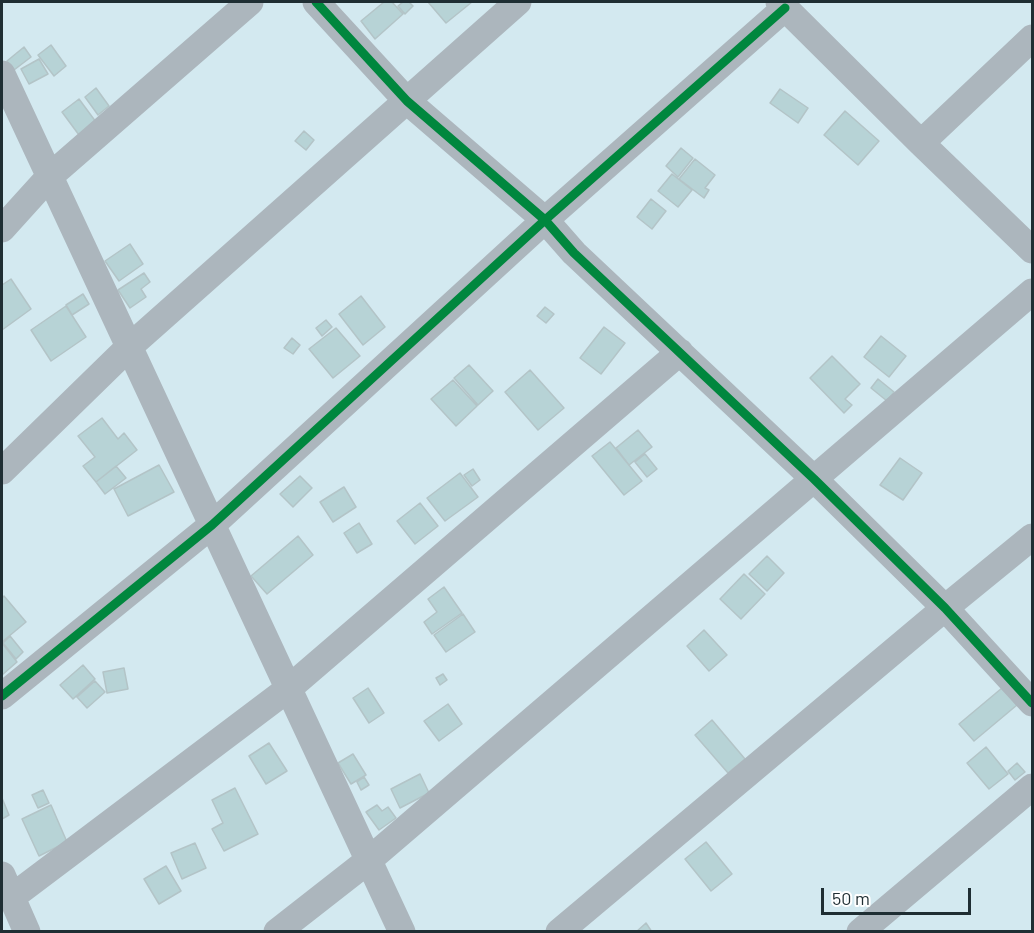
<!DOCTYPE html>
<html>
<head>
<meta charset="utf-8">
<style>
	body { margin:0 }
	#map { position:relative; width:1034px; height:933px; overflow:hidden; background:#d3e9f0; font-family:Barlow,sans-serif }
	canvas { display:block }
	.frame { position:absolute; inset:0; border:3px solid #1f2e33; pointer-events:none }
	.scale { position:absolute; left:821px; top:888px; width:150px; height:27px; box-sizing:border-box; border:3px solid #1f2e33; border-top:0; padding-left:8px; font-size:18px; line-height:21px; white-space:nowrap; color:#1f2e33; -webkit-text-stroke:4px #fff; paint-order:stroke }
</style>
</head>
<body>
<div id="map">
<canvas width="1034" height="933"></canvas>
<div class="frame"></div>
<div class="scale">50 m</div>
</div>
<script>
const context = document.querySelector('canvas').getContext('2d');
context.lineJoin = 'round';
function fill(path, color) { context.fillStyle = color; context.fill(path, 'evenodd'); }
function trace(path, color, width, dash) { context.strokeStyle = color; context.lineWidth = width; context.lineCap = dash ? 'butt' : 'round'; context.setLineDash(dash || []); context.stroke(path); }
const building = new Path2D(`
	M384,2H392L403,14L375,39L361,21Z
	M403,2H409L413,6L405,14L398,6Z
	M428,2H472L446,23Z
	M51,45L66,66L54,76L38,55Z
	M24,47L31,57L14,70L7,61Z
	M39,59L48,74L29,84L21,69Z
	M96,88L109,106L98,115L85,97Z
	M780,89L808,108L798,123L770,103Z
	M79,99L96,122L79,135L62,112Z
	M845,111L879,141L858,165L824,135Z
	M304,131L314,140L306,150L295,141Z
	M681,148L693,158L678,177L666,166Z
	M695,159L715,175L705,188L709,190L704,198L679,179Z
	M672,174L692,190L678,207L658,191Z
	M651,199L666,211L652,229L637,217Z
	M130,244L143,264L119,281L105,261Z
	M144,273L150,282L141,289L146,297L130,308L118,290Z
	M11,279L31,309L2,330V285Z
	M83,294L89,304L72,315L66,305Z
	M361,296L385,327L363,345L339,314Z
	M66,306L86,337L51,361L31,330Z
	M545,307L554,314L546,323L537,316Z
	M326,320L332,327L322,336L316,328Z
	M604,327L625,343L601,374L580,358Z
	M336,328L360,356L333,378L309,349Z
	M881,336L906,356L889,377L864,357Z
	M292,338L300,345L293,354L284,348Z
	M832,356L860,384L845,399L852,405L844,413L810,378Z
	M469,365L493,391L478,405L454,378Z
	M530,370L564,408L538,430L505,392Z
	M878,379L894,392L887,401L871,388Z
	M453,380L477,406L456,426L431,399Z
	M102,418L118,439L124,433L137,450L96,482L83,466L95,457L78,436Z
	M638,430L652,447L629,465L616,448Z
	M610,442L642,481L624,495L592,456Z
	M645,454L657,469L647,477L635,462Z
	M900,458L922,473L903,500L880,485Z
	M159,465L174,492L128,516L114,489Z
	M116,466L126,478L105,494L96,482Z
	M473,469L480,480L472,486L464,475Z
	M460,473L478,497L445,521L427,498Z
	M300,476L312,488L293,507L280,494Z
	M344,487L356,507L333,522L320,502Z
	M420,503L438,526L415,544L397,521Z
	M359,523L372,544L357,553L344,533Z
	M298,536L313,555L267,594L251,576Z
	M767,556L784,573L767,591L749,574Z
	M744,574L765,594L741,619L720,599Z
	M444,587L462,613L432,634L424,622L437,612L428,599Z
	M4,596L26,622L2,642V598Z
	M463,614L475,632L446,652L434,635Z
	M704,630L727,655L709,671L687,646Z
	M10,636L23,652L16,659L3,643Z
	M2,643L17,662L2,675Z
	M83,665L95,679L73,699L60,685Z
	M124,668L128,689L107,693L103,672Z
	M443,674L447,680L440,685L436,678Z
	M95,681L105,692L87,708L77,697Z
	M368,688L384,713L369,723L353,698Z
	M1002,688L1017,705L974,741L959,724Z
	M448,704L462,724L439,741L424,721Z
	M712,720L745,759L728,773L695,735Z
	M269,743L287,771L266,784L249,756Z
	M986,747L1008,774L989,789L967,763Z
	M353,754L366,775L351,784L338,763Z
	M1017,763L1025,772L1015,780L1008,771Z
	M420,774L429,793L400,808L391,789Z
	M364,777L369,785L361,790L357,782Z
	M235,788L258,834L224,851L212,829L223,823L212,800Z
	M43,790L49,803L38,808L32,795Z
	M2,798L9,815L2,819Z
	M51,805L67,842L39,856L22,819Z
	M377,805L382,811L388,807L396,818L379,830L366,812Z
	M706,842L732,874L711,891L685,859Z
	M195,843L206,868L182,879L171,853Z
	M166,866L181,891L159,904L144,879Z
	M646,923L652,932H636Z`);
const minor = new Path2D(`
	M316,2L407,101L545,220L574,253L814,479L945,608L1032,703
	M779,2L921,143L1032,250
	M2,74L402,932
	M921,143L1032,38
	M2,229L49,177L250,2
	M2,471L128,348L518,2
	M2,696L212,525L545,220L785,8
	M2,875L27,932
	M12,897L288,689L680,352
	M277,932L369,860L1032,292
	M559,932L945,608L1032,537
	M860,932L1032,787`);
const cycleway = new Path2D(`
	M316,2L407,101L545,220L574,253L814,479L945,608L1032,703
	M2,696L212,525L545,220L785,8`);
fill(building, '#b7d3d6');
trace(building, '#b3c4c7', 1.5);
trace(minor, '#acb6bd', 27);
trace(cycleway, '#00873e', 9);
</script>
</body>
</html>
